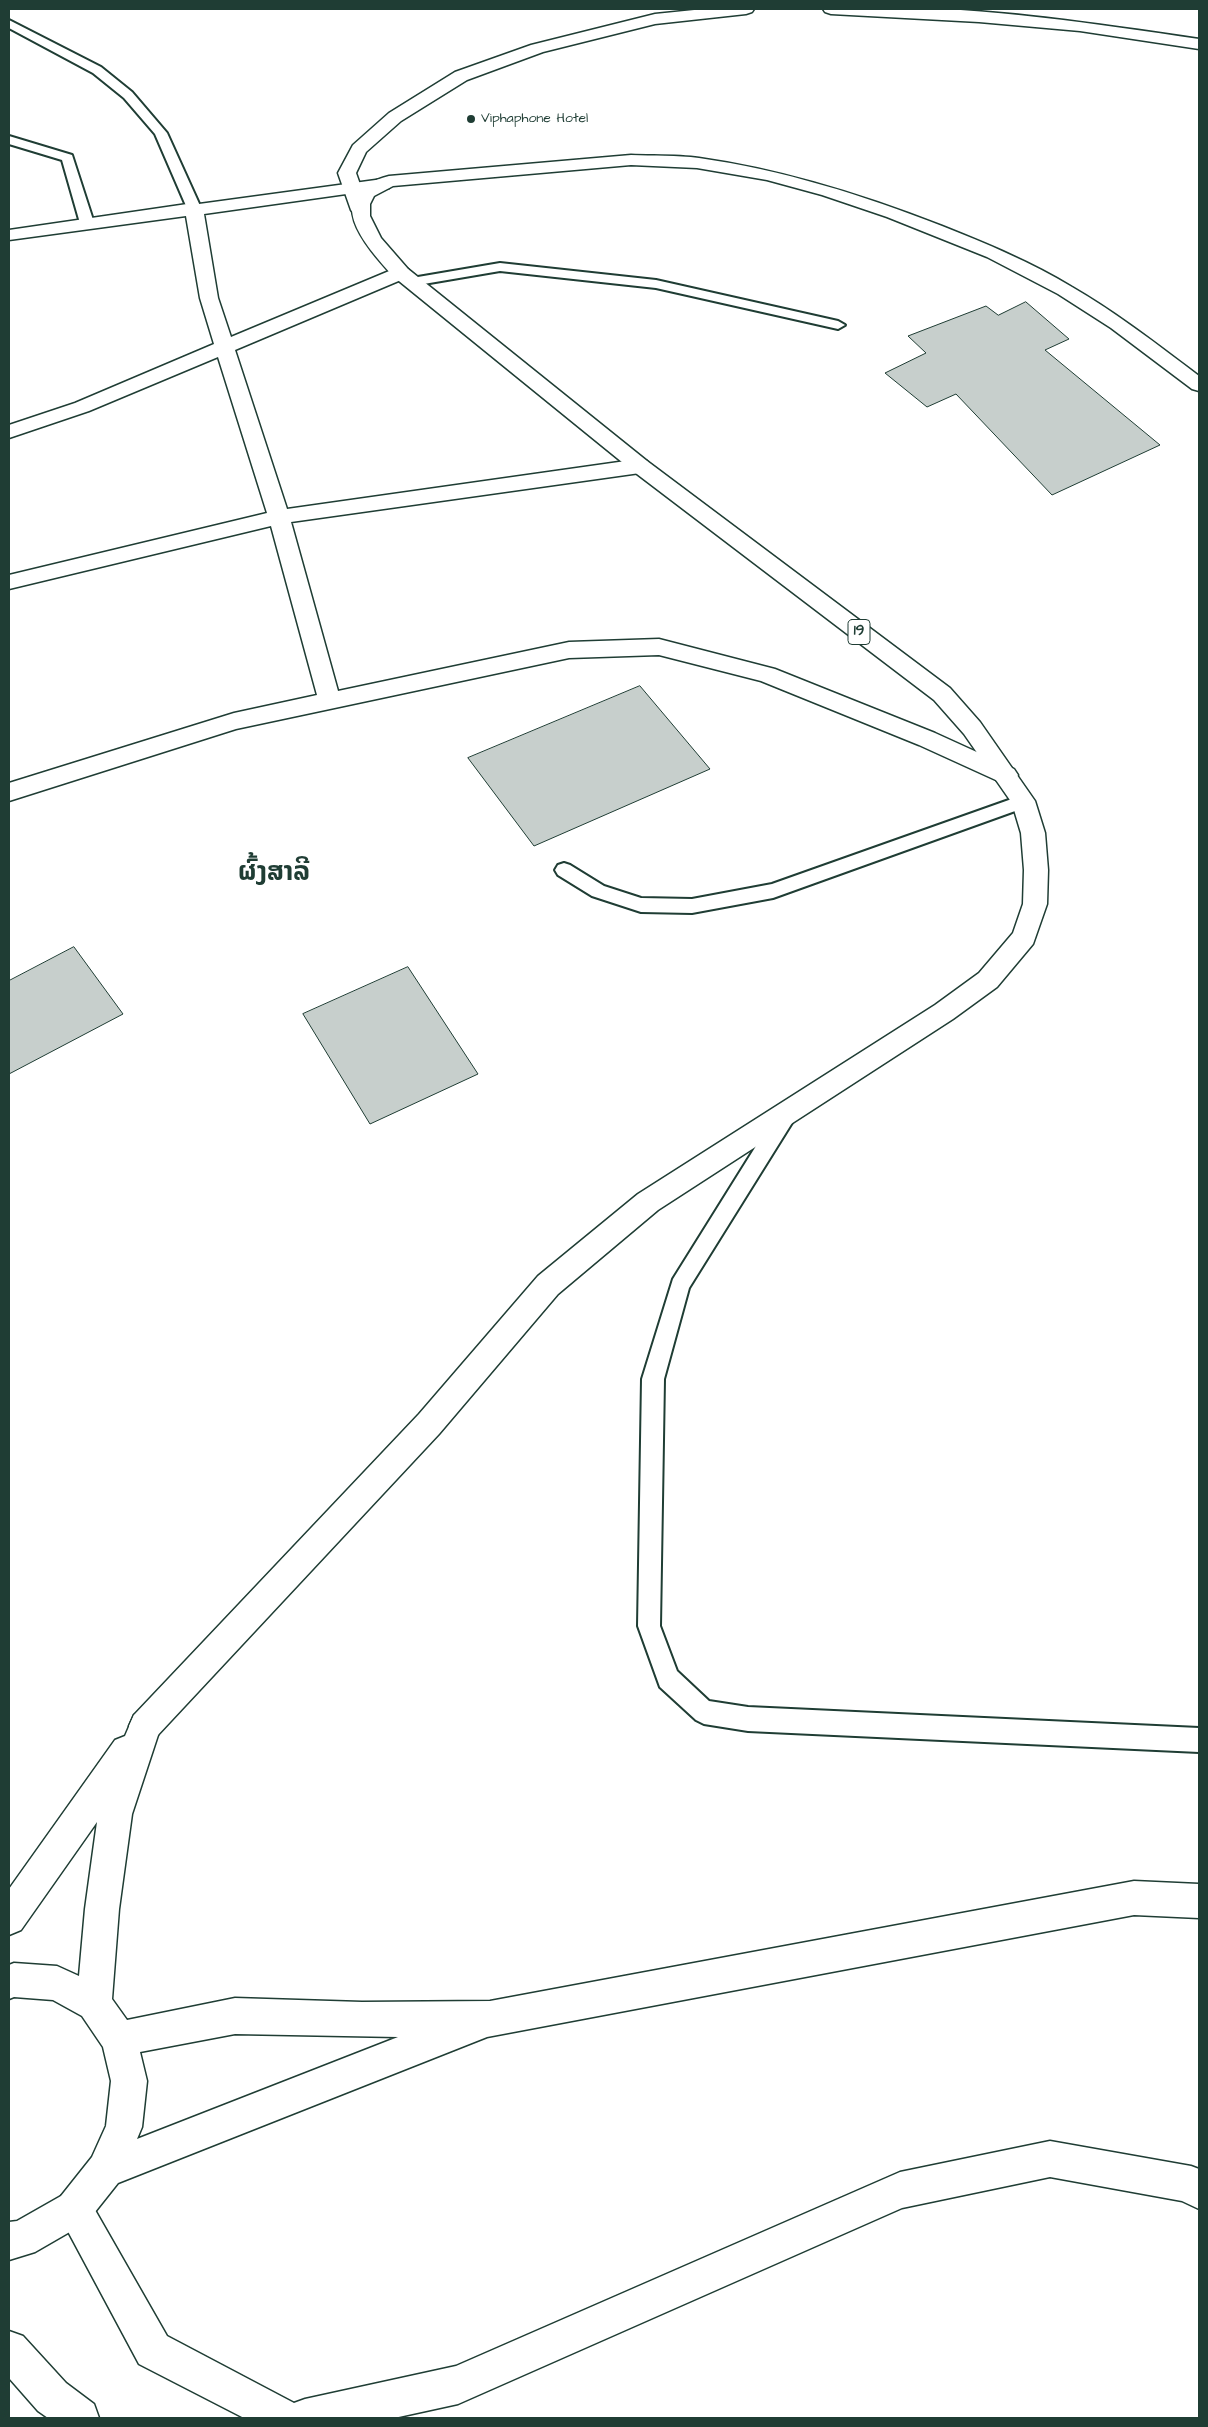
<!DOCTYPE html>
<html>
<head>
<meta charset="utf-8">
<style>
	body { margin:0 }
	#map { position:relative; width:1208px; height:2427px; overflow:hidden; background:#fff; font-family:"Architects Daughter",sans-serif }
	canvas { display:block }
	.frame { position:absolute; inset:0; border:10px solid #1f3d34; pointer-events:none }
</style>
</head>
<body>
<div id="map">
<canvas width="1208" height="2427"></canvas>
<div class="frame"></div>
</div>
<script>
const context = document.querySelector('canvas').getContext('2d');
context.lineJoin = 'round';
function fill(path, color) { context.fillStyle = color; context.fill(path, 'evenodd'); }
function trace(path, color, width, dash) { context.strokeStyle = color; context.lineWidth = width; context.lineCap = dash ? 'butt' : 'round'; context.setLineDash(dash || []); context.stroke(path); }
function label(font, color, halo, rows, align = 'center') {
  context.font = font + ' "Architects Daughter","Noto Sans Lao",sans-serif'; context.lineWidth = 4.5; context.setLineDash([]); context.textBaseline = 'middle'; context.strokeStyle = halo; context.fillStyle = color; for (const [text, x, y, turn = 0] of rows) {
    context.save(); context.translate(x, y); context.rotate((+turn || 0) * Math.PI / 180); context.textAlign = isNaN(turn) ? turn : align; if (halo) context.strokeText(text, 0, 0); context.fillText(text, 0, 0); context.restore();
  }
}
const building = new Path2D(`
	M1026,302L1069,339L1045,350L1160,445L1052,495L956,394L927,407L885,373L926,353L908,336L986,306L998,315Z
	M640,686L710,769L534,846L468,758Z
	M74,947L123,1014L9,1074V981Z
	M408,967L478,1074L370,1124L303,1014Z`);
const service = new Path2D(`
	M9,20L101,67L132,92L167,133L201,208L199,211L194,212L187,208L155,134L124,98L93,73L9,28Z
	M9,136L72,155L94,223L92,226L87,227L80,223L62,160L9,144Z
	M500,263L656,280L838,321L845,325L838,329L656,288L500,271L412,286L405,282L412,278Z
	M1023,795L1029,796L1032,801L1029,806L773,898L692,913L641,912L592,896L558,875L555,870L558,865L564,863L570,865L604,886L641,898L692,899L772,884Z
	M788,1104L795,1106L798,1112L795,1118L689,1288L664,1379L660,1626L677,1671L709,1701L748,1707L1199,1728V1752L748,1731L704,1724L696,1720L660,1687L638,1626L642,1379L673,1279L781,1106Z`);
const minor = new Path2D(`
	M383,179L389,180L392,184L389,188L204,214L218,298L231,337L394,269H408L410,273L408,277L235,350L287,509L640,459L647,461L650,466L647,471L640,473L291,522L338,691L569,642L659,639L775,669L935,733L1014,769L1018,775L1014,781L1006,784L998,781L919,745L761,681L659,655L569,658L236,729L9,801V783L234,713L317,695L271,526L9,589V575L267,513L218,357L89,411L9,438V425L75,403L214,344L200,298L186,216L9,240V230L194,203L199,204Z
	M1050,2141L1191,2166L1199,2169V2209L1182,2201L1050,2177L902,2208L458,2404L394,2418H244L139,2364L56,2209L61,2196L74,2191L87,2196L167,2336L294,2403L305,2399L456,2366L900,2172Z
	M9,2331L23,2336L66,2383L94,2404L99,2418H48L38,2411L9,2378Z`);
const tertiary = new Path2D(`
	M704,9H754L752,12L746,14L655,24L543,52L467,80L401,121L366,152L356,173L369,210L366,214H354L351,210L338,173L353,145L389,113L455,72L531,45L655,14Z
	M823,9C945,1 1078,21 1199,39V49L1080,31L979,22L831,14L825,12Z`);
const secondary = new Path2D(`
	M145,1710L156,1715L161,1726L132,1814L119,1909L112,1999L127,2020L235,1998L362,2002L490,2001L1134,1881L1199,1884V1918L1134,1915L487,2037L118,2183L87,2222L35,2252L9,2260V2222L17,2221L61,2196L92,2157L106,2126L111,2081L103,2047L82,2016L53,2000L14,1997L9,1999V1965L14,1963L57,1966L79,1976L85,1909L97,1822L21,1930L9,1935V1889L115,1740L125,1736L134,1715ZM235,2034L398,2037L137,2139L142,2127L147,2081L140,2052Z`);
const trunk = new Path2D(`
	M631,155C653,156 677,155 699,158C783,170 863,195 942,226C987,244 1031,262 1072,287C1117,313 1158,345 1199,376V391L1192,389L1111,328L1058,294L987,257L887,217L822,195L767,180L697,168L631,165L393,186L374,196L370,204V216L381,238L408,269L647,461L950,688L980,722L1035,801L1045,833L1048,870L1047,904L1033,944L997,987L953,1019L658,1210L558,1294L439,1434L156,1737L145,1742L134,1737L129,1726L134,1715L419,1414L538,1276L638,1194L935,1005L979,973L1013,933L1023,904L1024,870L1021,833L1012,803L964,734L934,700L633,471L394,277C365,245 319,194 389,176Z`);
const markers = [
	[471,119,5,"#1f3d34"]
];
const farPoinames = [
	["Viphaphone Hotel",481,119]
];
const shields = [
	[859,632,22]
];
const shieldNames = [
	["19",859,632]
];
const townNames = [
	["ຜົ້ງສາລີ",274,875]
];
fill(building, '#c7cfcc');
trace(building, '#1f3d34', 1);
trace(service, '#1f3d34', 4);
trace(minor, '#1f3d34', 3);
trace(tertiary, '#1f3d34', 3);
trace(secondary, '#1f3d34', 3);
trace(trunk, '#1f3d34', 3);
fill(service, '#fff');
fill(minor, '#fff');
fill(tertiary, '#fff');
fill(secondary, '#fff');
fill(trunk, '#fff');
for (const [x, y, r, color] of markers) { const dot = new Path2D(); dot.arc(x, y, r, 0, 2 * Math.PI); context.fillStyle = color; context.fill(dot); trace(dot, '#fff', 2); }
label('14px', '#1f3d34', '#fff', farPoinames, 'left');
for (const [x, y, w] of shields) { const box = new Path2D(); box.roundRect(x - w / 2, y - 12.5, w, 25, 4); context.fillStyle = '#fff'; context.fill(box); trace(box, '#1f3d34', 1); }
label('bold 15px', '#1f3d34', null, shieldNames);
label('bold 26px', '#1f3d34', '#fff', townNames);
</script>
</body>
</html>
